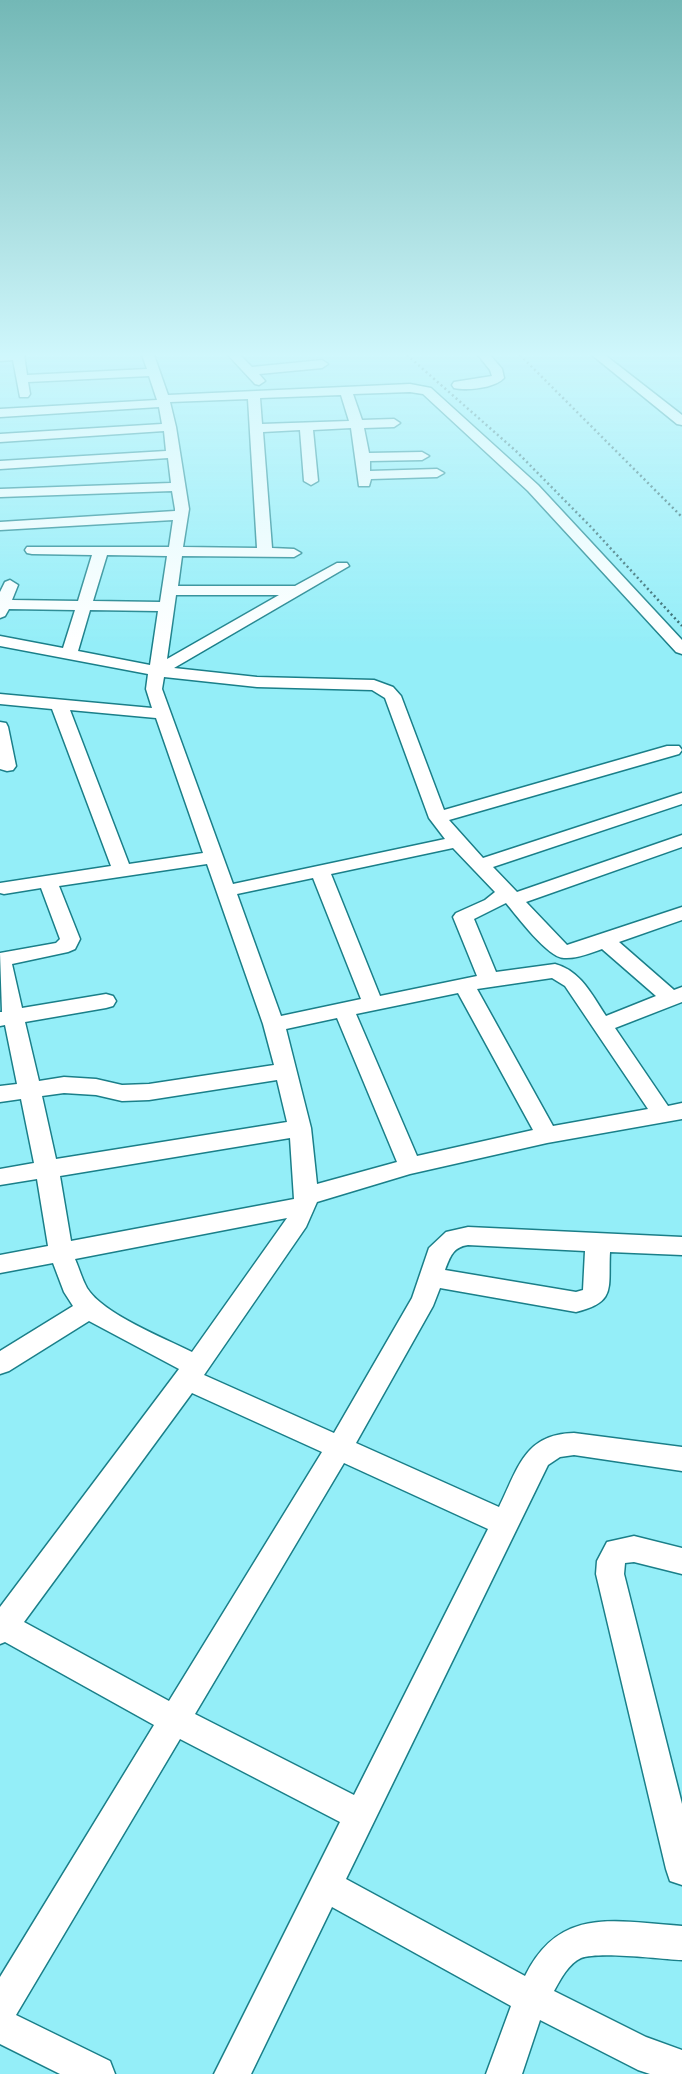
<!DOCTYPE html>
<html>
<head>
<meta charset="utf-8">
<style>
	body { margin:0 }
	canvas { display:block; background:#94eef8 }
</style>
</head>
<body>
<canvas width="682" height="2074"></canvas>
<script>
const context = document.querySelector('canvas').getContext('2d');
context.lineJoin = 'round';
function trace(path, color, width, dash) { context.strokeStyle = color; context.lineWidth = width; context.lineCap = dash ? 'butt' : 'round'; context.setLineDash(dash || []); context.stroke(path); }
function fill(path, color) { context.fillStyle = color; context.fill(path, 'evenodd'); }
const minor = new Path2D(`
	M0,355H24L27,375L147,369L142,355H154L168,395L410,384L431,388L538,485L682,640V654L676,652L528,491L423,394L410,392L353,394L362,420L394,419L400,423L394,427L364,428L369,453L422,452L429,456L422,460L370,461V471L437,469L444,473L437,477L371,479L369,486H359L351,428L313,430L318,481L311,485L304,481L300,430L263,432L272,548L294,549L301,553L294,557L182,556L178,586H295L337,563H347L349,566L174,668L257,677L374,680L393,687L401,696L444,810L667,746H679L682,750L679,754L449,820L483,858L682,793V804L493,867L517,892L682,835V847L526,902L567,945L682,907V920L619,942L674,990L682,987V1002L615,1028L668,1106L682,1103V1119L547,1143L410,1174L317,1202L306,1227L204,1375L334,1433L412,1298L429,1248L446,1232L468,1227L682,1237V1255L610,1252C608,1288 617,1302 576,1312L440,1288L433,1306L356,1443L499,1507C518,1469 524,1434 574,1433L682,1447V1471L574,1455L560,1457L548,1465L346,1879L525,1976C560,1905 616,1922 682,1926V1960C660,1959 599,1951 581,1958C569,1963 560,1980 554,1991L646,2037L682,2050V2074H650L638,2070L540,2020L522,2074H486L511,2006L332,1907L251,2074H214L340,1822L180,1739L16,2015L110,2061L115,2074H60L0,2044V1977L154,1725L5,1642L0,1644V1607L179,1369L89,1321L9,1371L0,1374V1351L73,1306L64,1292L53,1263L0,1273V1255L48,1246L37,1179L0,1185V1169L34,1163L21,1099L0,1102V1086L17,1084L5,1025L0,1026V1012H2L0,953L56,943L60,939L41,888L4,894L0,893V883L111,866L52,709L0,704V694L152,708L146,689L148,674L0,646V636L63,648L75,610L9,609L5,616L0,618V592L5,582L10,580L18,585L12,600L78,601L92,555L32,554L27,553L25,550L27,547H169L173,520L0,530V522L175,511V509L172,491L0,497V489L171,483L168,458L0,469V461L166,451L164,431L0,442V434L162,424L159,407L0,417V409L157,400L149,376L28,382L30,394L28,397H20L13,360L0,361ZM341,395L349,421L262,424L260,398ZM248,399L257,548L183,547L189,509L176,427L170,402ZM107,555L167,556L160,602L93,601ZM176,595H279L167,659ZM90,610L158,611L150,665L78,651ZM164,677L257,687L372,690L385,698L429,818L445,839L233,884L162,689ZM70,710L156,718L203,853L129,864ZM453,848L495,892L485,900L456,913L453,917L477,976L380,996L331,874ZM207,864L263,1024L274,1065L149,1084L122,1085L96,1079L64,1077L39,1081L25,1022L106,1008L113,1006L116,1001L113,996L106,994L22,1008L12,964L68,952L75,949L80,939L59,886ZM313,878L361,999L281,1016L237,894ZM506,903C517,916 548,958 564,958C576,959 591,953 602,949L656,996L606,1016C592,995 581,971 555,964L496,972L474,919ZM552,978L565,986L648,1109L553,1126L477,989ZM458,993L533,1130L417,1156L356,1014ZM337,1018L397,1162L317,1184L311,1128L286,1029ZM277,1080L287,1122L56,1159L42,1096L64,1093L96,1095L122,1101L149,1100ZM290,1138L294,1199L71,1241L60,1176ZM287,1218L192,1352C164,1338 103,1314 87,1288C82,1279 79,1268 75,1259ZM468,1245L585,1251L583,1290L576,1292L445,1270C450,1257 453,1247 468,1245ZM192,1393L322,1452L169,1701L24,1622ZM344,1463L488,1529L354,1795L195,1714Z
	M228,355H240L252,367L322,360L328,364L322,368L259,374L265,381L259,385L255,384Z
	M478,355H490L502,369L504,378C495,388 467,391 454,388L452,385L454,382L492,376L490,370Z
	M592,355H605L682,415V425L677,424Z
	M0,722L6,723L8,727L16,766L13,770L7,771L0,769Z
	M634,1536L682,1548V1574L634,1562L625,1563L624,1574L682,1804V1885L670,1881L666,1869L596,1574L597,1561L607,1542Z`);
const rail = new Path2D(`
	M407,355L516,451L591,527L682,626
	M520,355L682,517`);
trace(minor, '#1a7f89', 3);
fill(minor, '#fff');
trace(rail, '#2f646a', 2.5, [2, 3]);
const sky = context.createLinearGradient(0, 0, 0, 645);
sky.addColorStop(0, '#73b8b6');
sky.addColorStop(0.55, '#cff7fc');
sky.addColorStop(1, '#cff7fc00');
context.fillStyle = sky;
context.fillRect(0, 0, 682, 645);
</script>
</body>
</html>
